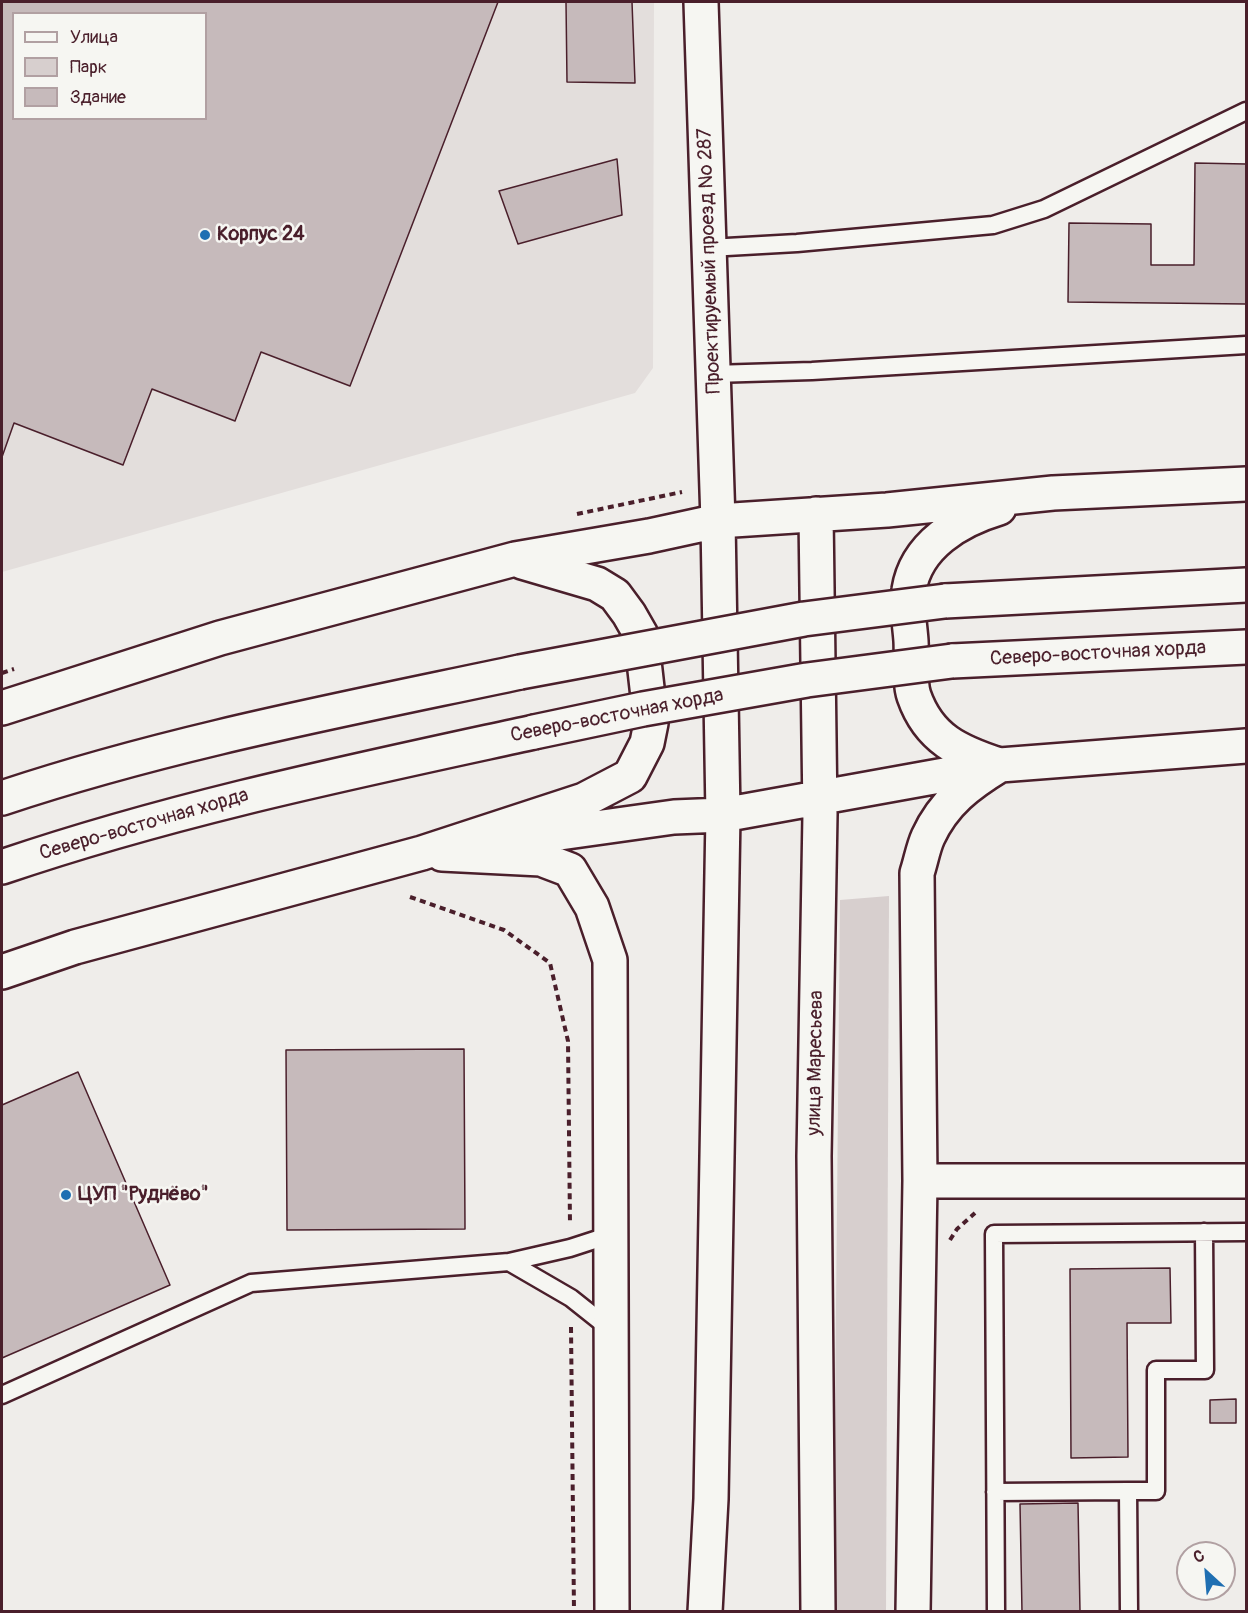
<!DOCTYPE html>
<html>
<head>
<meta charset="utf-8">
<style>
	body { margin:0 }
	#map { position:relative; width:1248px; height:1613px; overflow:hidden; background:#efedea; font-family:Pangolin,sans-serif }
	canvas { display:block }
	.frame { position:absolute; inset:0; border:3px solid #4a1f2b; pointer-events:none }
	.legend { position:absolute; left:12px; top:12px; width:195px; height:108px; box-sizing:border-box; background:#f6f6f2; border:2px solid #b1a0a2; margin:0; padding:8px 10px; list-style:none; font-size:18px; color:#4a1f2b }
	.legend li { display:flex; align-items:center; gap:12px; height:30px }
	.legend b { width:30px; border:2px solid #b1a0a2 }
	.north { position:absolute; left:1176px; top:1541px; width:60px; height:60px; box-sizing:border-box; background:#f6f6f2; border:2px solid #b1a0a2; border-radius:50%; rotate:334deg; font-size:16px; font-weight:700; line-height:24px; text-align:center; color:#4a1f2b }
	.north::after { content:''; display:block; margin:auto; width:21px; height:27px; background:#1f6fb2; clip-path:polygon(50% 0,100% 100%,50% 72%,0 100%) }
</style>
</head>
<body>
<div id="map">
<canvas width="1248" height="1613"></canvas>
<div class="frame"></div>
<ul class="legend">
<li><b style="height:8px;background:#f6f6f2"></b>Улица</li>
<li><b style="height:16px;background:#d7cfce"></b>Парк</li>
<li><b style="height:16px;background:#c6babb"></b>Здание</li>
</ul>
<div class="north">С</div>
</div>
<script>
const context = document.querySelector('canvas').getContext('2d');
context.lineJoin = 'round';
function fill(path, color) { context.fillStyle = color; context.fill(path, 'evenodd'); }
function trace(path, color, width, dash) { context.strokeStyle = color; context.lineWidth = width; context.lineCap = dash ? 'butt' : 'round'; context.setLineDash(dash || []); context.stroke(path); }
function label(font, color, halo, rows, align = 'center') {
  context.font = font + ' Pangolin,sans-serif'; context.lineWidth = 5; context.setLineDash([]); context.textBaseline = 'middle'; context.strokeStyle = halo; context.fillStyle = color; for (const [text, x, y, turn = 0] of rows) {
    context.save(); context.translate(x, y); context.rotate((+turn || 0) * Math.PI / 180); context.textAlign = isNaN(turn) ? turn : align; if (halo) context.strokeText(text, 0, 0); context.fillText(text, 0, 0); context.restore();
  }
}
const built = new Path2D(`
	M2,2H654L653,368L635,393L2,572ZM14,14H206V118H14Z`);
const green = new Path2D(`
	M889,896L886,1611L833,1612L840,900Z`);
const building = new Path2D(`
	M2,2H498L350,386L261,352L235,421L152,389L123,465L14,423L2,457ZM14,14H206V118H14Z
	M566,2H632L635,83L567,82Z
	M617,159L622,215L518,244L499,191Z
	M1195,163L1246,164V304L1068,302L1069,223L1151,224V265H1194Z
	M464,1049L465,1229L287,1230L286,1050Z
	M78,1072L170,1285L2,1358V1105Z
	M1170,1268L1171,1323H1127L1128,1457L1071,1458L1070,1269Z
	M1236,1399V1423H1210V1400Z
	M1078,1503L1080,1612H1022L1020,1504Z`);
const path = new Path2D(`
	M577,514L682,492
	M2,673L14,669
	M410,897L504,930L550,963L568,1041L570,1224
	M950,1240L957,1229L975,1213
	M571,1327L574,1612`);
const service = new Path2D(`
	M709,248L797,243L993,225L1044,209L1246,111
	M713,374L812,371L1246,345
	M509,1262L571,1298L610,1329
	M2,1395L251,1283L509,1262L570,1248L610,1235
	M1128,1491H1156V1370H1205L1204,1232
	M995,1492L1128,1491L1129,1612
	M996,1612L994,1234L1246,1232`);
const minor = new Path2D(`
	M701,2L718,521`);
const tertiary = new Path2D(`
	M999,508C959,520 916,545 909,590C906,606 910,625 911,641C912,656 909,682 914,696C929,739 959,752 999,765
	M816,514L820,814L814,1156L818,1612
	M2,708L220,638L515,559L649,536L718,521L887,510L1053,493L1246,484
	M510,840L674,817L723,815L1000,765L1246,746
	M442,854L541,859L570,870L592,907L610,960L612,1612
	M2,972L75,947L422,853L584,800L630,776L647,743L651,723L641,635L629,614L615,595L597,584L522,562
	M920,1181H1246
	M705,1612L711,1499L723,815L718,521
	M913,1612L920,1181L917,873C921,861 923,848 928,837C944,802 969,784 1000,765`);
const trunk = new Path2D(`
	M945,601L1246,585
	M952,661L1246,647
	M2,798C170,742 346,709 520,672
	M2,867C175,808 355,771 534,732`);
const trunkBridge = new Path2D(`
	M520,672L804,619L945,601
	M534,732L643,709L807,680L952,661`);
const markers = [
	[205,235,6,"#1f6fb2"],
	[66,1195,6,"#1f6fb2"]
];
const poiNames = [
	["Корпус 24",217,235],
	["ЦУП \"Руднёво\"",78,1195]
];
const streetNames = [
	["Проектируемый проезд № 287",710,261,-92],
	["Северо-восточная хорда",1098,654,-3],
	["Северо-восточная хорда",617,716,-11],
	["Северо-восточная хорда",144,825,-16],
	["улица Маресьева",816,1063,-89]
];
fill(built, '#e3dedc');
fill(green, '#d7cfce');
fill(building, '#c6babb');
trace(building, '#4a1f2b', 1.5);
trace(service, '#4a1f2b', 21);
trace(minor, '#4a1f2b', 38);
trace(tertiary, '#4a1f2b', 38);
trace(trunk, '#4a1f2b', 38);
trace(path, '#4a1f2b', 4, [6, 4.5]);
trace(service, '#f6f6f2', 16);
trace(minor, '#f6f6f2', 33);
trace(tertiary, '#f6f6f2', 33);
trace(trunk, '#f6f6f2', 33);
trace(trunkBridge, '#4a1f2b', 38, []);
trace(trunkBridge, '#f6f6f2', 33);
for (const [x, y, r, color] of markers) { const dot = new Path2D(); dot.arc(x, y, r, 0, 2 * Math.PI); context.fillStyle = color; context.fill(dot); trace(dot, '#f6f6f2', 2); }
label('bold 20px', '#4a1f2b', '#f6f6f2', poiNames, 'left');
label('20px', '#4a1f2b', '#f6f6f2', streetNames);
</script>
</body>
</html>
